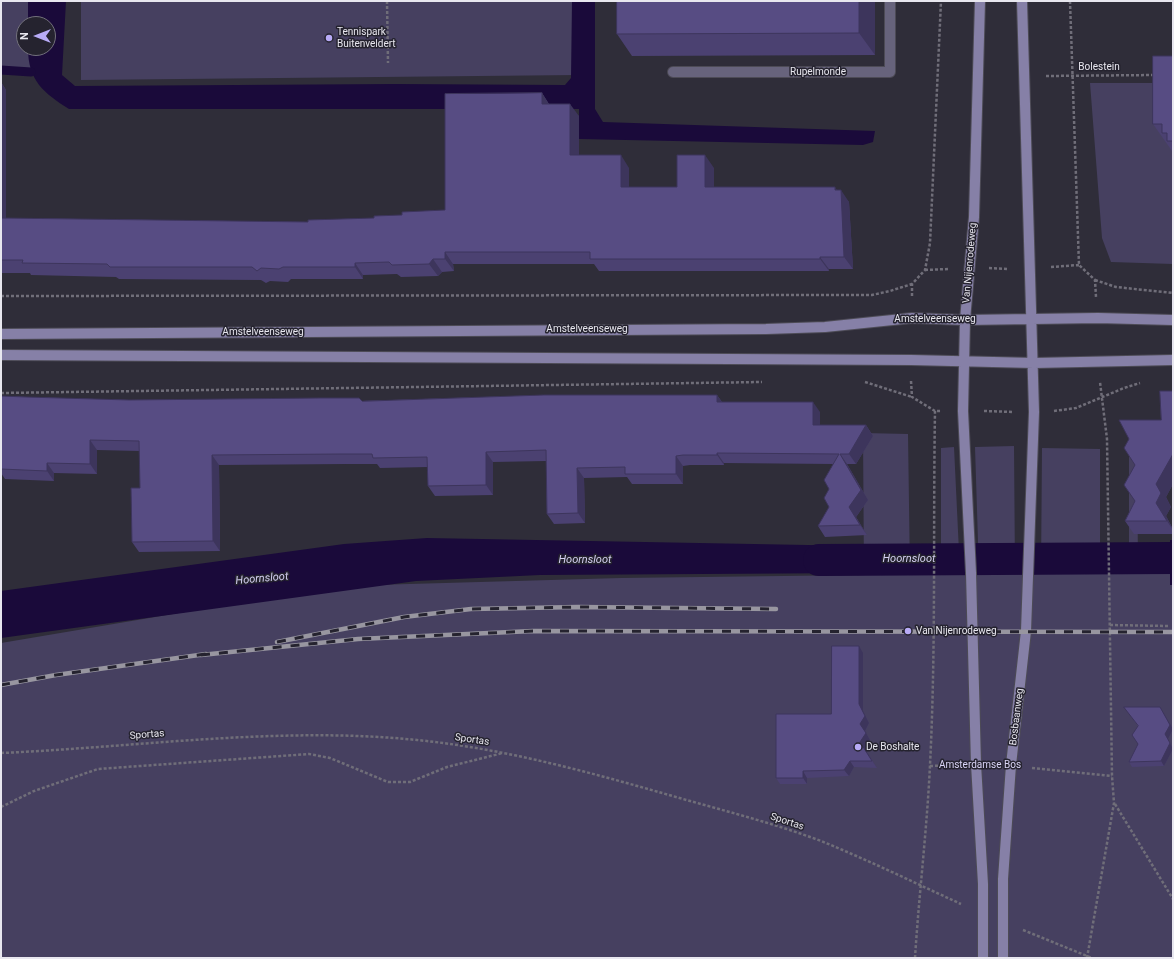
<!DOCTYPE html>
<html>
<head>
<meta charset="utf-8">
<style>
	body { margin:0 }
	#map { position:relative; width:1174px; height:959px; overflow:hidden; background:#2f2d39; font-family:Roboto,sans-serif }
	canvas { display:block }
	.frame { position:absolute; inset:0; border:2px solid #e8e7ef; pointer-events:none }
	.north { position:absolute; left:16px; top:16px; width:40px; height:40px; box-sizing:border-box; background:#25232f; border:1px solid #73717c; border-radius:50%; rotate:270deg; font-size:11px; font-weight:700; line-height:16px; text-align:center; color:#e8e7ef }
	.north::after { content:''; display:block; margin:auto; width:14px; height:18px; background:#b8abf7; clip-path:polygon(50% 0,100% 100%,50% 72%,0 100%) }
</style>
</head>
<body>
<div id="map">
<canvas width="1174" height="959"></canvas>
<div class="frame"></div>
<div class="north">N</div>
</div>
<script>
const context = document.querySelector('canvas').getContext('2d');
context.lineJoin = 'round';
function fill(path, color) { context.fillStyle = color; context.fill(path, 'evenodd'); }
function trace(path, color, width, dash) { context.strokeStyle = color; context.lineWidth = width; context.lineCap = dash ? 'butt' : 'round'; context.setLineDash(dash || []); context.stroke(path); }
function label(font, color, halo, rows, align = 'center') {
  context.font = font + ' Roboto,sans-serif'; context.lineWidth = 3; context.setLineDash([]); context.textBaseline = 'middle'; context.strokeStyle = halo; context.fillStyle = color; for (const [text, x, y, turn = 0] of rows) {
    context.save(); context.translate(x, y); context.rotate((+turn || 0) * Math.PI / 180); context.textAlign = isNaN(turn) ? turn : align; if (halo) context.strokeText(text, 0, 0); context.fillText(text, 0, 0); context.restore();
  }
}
const green = new Path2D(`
	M1,1H64L62,69L1,70ZM24,24H48V48H24Z
	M81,1H577L578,75L81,80Z
	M1090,83H1173V264L1111,262L1102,238Z
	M1129,428L1137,430L1138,571H1173V958H1V643L339,586L621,578L864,575L863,433L908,434L910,574H941V448L954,447L960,573H979L975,447L1014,446L1015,573L1041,572L1042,448L1100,449V571H1129Z`);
const water = new Path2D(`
	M28,1H66L62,75L75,86L395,84L565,85L571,78L572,1H595V109L603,122L875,131L873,142L863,145L579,139V109H69C44,93 28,81 28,48H48V24H28Z
	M427,538L862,546V573L540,575L416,581L1,638V591L344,544Z
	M1170,540H1173V585H1170V571L1140,572V546L1170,545Z`);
const stream = new Path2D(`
	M1,70L31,72`);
const canal = new Path2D(`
	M819,560L1173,558`);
const path = new Path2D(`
	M387,1L388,63
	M1070,1L1079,265L1095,280L1096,297
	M1046,76L1157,75
	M1051,267L1079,265
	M989,268L1008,269
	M925,270L948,269
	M1095,280L1116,287L1173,293
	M1,296L872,295L890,291L912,284
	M912,296V284L925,270L930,243L941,1
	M911,381L912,397L935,411H941
	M865,382L912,397
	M1,393L762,382
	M984,411L1013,412
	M1054,411L1076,408L1124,388L1140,383
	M1110,625L1169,626
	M1,753C139,747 279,726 417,740C508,749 596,774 683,799C729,812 776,824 821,841C868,860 915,883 961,904
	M930,766L955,765
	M1032,768L1112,776
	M1115,804L1173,899
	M1,807L34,791L98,769L309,754L330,758L388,782H410L447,767L503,753
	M1023,930L1092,958
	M915,958C919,894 927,829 930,765C936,647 933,529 935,411
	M1087,958L1114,803L1112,776L1107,439L1100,382`);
const street = new Path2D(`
	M673,72H890V1`);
const secondary = new Path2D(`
	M980,1L974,217L965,320L963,411L971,573L976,764L983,884V958
	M1,334L766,329L825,327L912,318L965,320L1098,318L1173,320
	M1,355L911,360L1034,363L1173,360
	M1003,958V879L1011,765L1026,631L1034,412L1022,1`);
const rail = new Path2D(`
	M277,642L404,617L471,609L578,607L776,609
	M201,655L358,639L533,631L1173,632
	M1,685L56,675L206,654`);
const wall = new Path2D(`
	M617,1H875V55L632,56L617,34Z
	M1173,56V151H1172L1153,124Z
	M1,82L6,90V218L308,222L374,218L445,210L542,93L549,104L579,116V155L629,168V187H677L714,168V187L837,190L849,202L853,269H829V271H599L594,264H453L454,271L442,272L438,276L401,277L397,274L363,275V279H291L288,282L270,281L266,283L261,280L119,279L116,277L31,275L30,273H1Z
	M1173,391V484L1166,497L1171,507L1166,516L1173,529V534H1134L1125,521L1135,501Z
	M717,395L722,402L820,412V425H866L873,436L856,464H847L868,500L856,517L867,535L825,537L818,526L829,507V489L833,464L724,463V465H690L683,466V484H632L627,477L584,478L585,523L554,524L547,514L546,461L493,462V495L435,496L428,486V467L380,468L377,464H347L219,465L220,551L139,552L132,542L140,488V451L97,450V474L54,473V481L5,479L1,473V396L26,397L129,400L362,401Z
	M863,653V711L869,723L865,731L870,740L865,749L877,768L854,767L849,776L807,778V784H780L776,778L831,714Z
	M1160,707L1173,729L1168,739L1173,749L1164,766L1132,767L1129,762Z`);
const shadedWall = new Path2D(`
	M859,1H875V55L859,33Z
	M1,82L6,90V230L1,223Z
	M542,93L550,106L542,104Z
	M570,104L579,116V168L570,155Z
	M621,155L629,168V200L621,187Z
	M705,155L714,168V200L705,187Z
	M835,187L841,196V190L849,202L853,269L844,257Z
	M445,252L453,264L454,271L445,259Z
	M820,257L829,269V271L820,259Z
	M433,259L442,272L438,276L429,264Z
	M355,263L363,275V279L355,267Z
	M717,395L724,405L717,402Z
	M813,402L820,412V436L813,425Z
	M866,425L873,436L856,464L849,454Z
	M90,440L97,450V474L90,464Z
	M486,452L493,462V495L486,485Z
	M717,453L724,463V465L717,455Z
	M840,454L847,464L868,500L856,517L867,535L860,525L849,507Z
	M1173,454V484L1166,497L1171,507L1166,516L1173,530L1167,521L1156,503V484Z
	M212,455L219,465L220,551L213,541Z
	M676,456L683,466V484L676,474Z
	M47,463L54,473V481L47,471Z
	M577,468L584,478L585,523L578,513Z
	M859,646L863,653V711L869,723L865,731L870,740L865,749L877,768L860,742V724L859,704Z
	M1160,707L1173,729L1168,739L1173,749L1164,766L1161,761Z
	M850,761L854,767L849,776L844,770Z
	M803,771L807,778V784L803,778Z`);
const building = new Path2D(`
	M617,1H859V33L617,34Z
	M1153,56H1173V141H1167V133H1162V124H1153Z
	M542,93V104H570V155H621V187H677V155H705V187H835V190H841L844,257H820V259H590V252H445V259H433L429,264L392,265L389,262L355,263V267H283L279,269L261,268L257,271L252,267H110L107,264L22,263L23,260H1V218L308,222V220L374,218V216L402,215V212L445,210V94Z
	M1160,391H1173V454L1156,484L1161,493L1156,503L1167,521H1125L1135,501L1124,485L1135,465L1124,448L1129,439L1119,420H1161Z
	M544,395H717V402H813V425H866L849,454H840L861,490L849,507L860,525L818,526L829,507L824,498L829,489L824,480L839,454L717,453V455H683L676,456V474H625V467L577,468L578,513L547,514L546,450L486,452V485L428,486L427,457L373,458L372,454H340L212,455L213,541L132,542L131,488H140L139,441L90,440V464L47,463V471L1,469V396L26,397L129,400L319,398H359L362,401Z
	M832,646H859V704L865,716L860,724L866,733L860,742L872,761H850L844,770L803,771V778H776V714H831Z
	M1124,707H1160L1170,725L1165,734L1170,743L1161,761L1129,762L1138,744L1132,735L1138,726Z`);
const markers = [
	[329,38,4,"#b8abf7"],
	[908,631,4,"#b8abf7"],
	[858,747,4,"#b8abf7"]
];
const poiNames = [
	["Tennispark",337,32],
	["Buitenveldert",337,44],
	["Van Nijenrodeweg",916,631],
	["De Boshalte",866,747]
];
const streetNames = [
	["Bolestein",1099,67],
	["Rupelmonde",818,72],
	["Van Nijenrodeweg",970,263,-85],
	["Amstelveenseweg",935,319],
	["Amstelveenseweg",587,329],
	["Amstelveenseweg",263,332],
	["Bosbaanweg",1017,717,-83],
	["Sportas",147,735,-5],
	["Sportas",472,740,8],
	["Sportas",787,822,18]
];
const parkNames = [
	["Amsterdamse Bos",980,765]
];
const waterNames = [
	["Hoornsloot",909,559],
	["Hoornsloot",585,560],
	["Hoornsloot",262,579,-5]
];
fill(green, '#464060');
fill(water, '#1a0a3a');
trace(stream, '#1a0a3a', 9);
trace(canal, '#1a0a3a', 32);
trace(street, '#4d4b56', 12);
trace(secondary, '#4d4b56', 12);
trace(path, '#706e79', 2.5, [3, 2]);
trace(street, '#67637c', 10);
trace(secondary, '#8680a7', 10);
trace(rail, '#9896a0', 4.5);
trace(rail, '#25232f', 3, [9]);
fill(wall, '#4b4171');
fill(shadedWall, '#3d355c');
fill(building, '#574c83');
trace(building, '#3d355c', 1);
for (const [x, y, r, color] of markers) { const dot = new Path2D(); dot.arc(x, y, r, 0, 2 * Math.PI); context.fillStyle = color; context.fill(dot); trace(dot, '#25232f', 1.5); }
label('10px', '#e8e7ef', '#25232f', poiNames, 'left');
label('10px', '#e8e7ef', '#25232f', streetNames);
label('10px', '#dad5f7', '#25232f', parkNames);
label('italic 11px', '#d5d0f2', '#25232f', waterNames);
</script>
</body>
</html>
